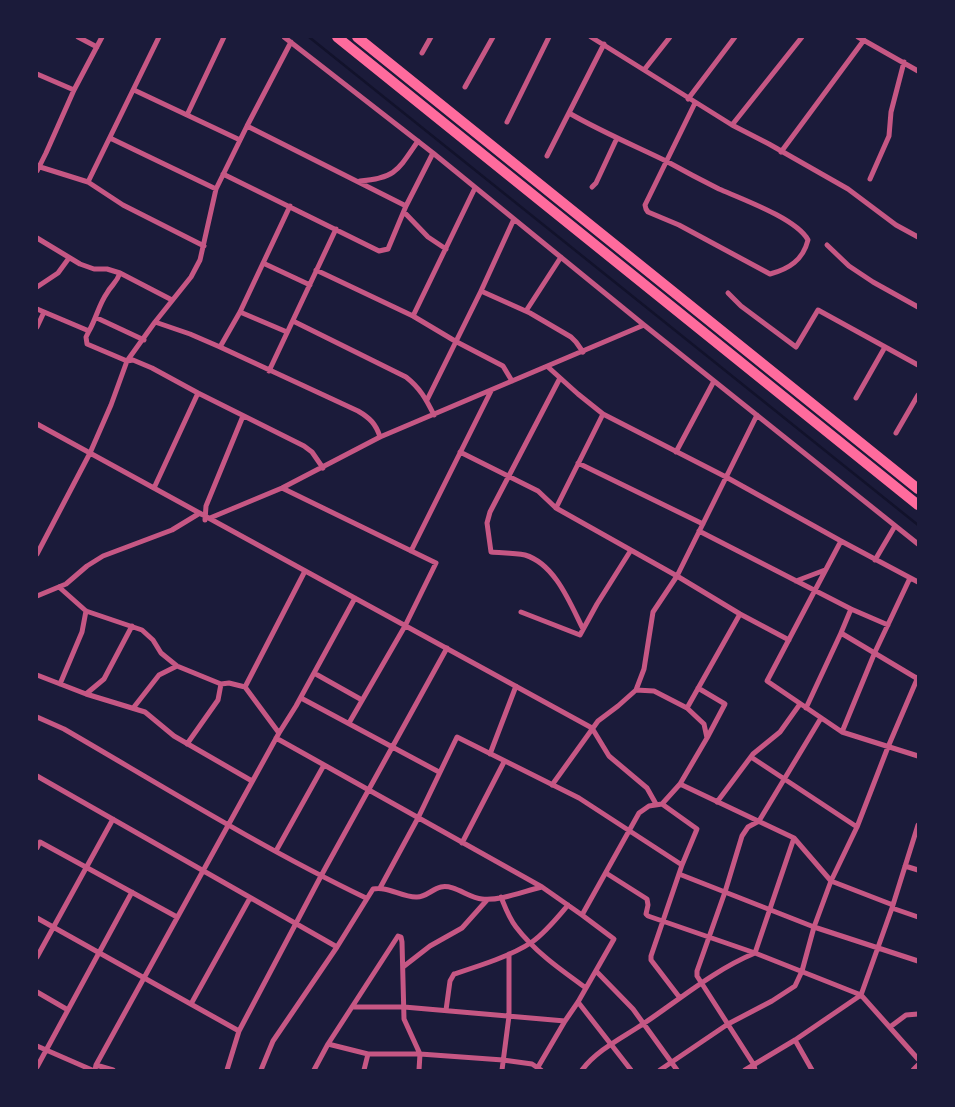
<!DOCTYPE html>
<html>
<head>
<meta charset="utf-8">
<style>
	body { margin:0 }
	#map { position:relative; width:955px; height:1107px; overflow:hidden; background:#1b1b3a; font-family:"Asap Condensed",sans-serif }
	canvas { display:block }
	.frame { position:absolute; inset:0; border:38px solid #1b1b3a; pointer-events:none }
</style>
</head>
<body>
<div id="map">
<canvas width="955" height="1107"></canvas>
<div class="frame"></div>
</div>
<script>
const context = document.querySelector('canvas').getContext('2d');
context.lineJoin = 'round';
function trace(path, color, width, dash) { context.strokeStyle = color; context.lineWidth = width; context.lineCap = dash ? 'butt' : 'round'; context.setLineDash(dash || []); context.stroke(path); }
const stream = new Path2D(`
	M309,37L918,525`);
const minor = new Path2D(`
	M78,37L97,47
	M284,37L433,153L644,325L918,544
	M591,37L644,70L670,37
	M858,37L918,71
	M422,53L431,37
	M644,70L732,125L769,144L848,189L896,225L918,237
	M37,74L74,90
	M465,87L493,37
	M134,90L240,140
	M688,99L735,37
	M569,113C600,131 633,145 666,161C684,171 701,180 719,189C742,199 797,219 808,240C803,260 789,269 770,274L679,225L648,212L646,209L645,205L695,103
	M187,115L224,37
	M507,122L549,37
	M732,125L802,37
	M247,126L406,206
	M110,138L216,189
	M781,152L864,40
	M547,156L604,44
	M37,166L88,182L123,205L204,246
	M37,171L46,153L74,90L102,37
	M223,174L379,251L388,249L406,206L433,153
	M870,179L889,136L891,112L904,62
	M360,181C396,178 398,170 418,141
	M88,182L159,37
	M592,187L596,183L617,138
	M404,212L428,237L446,249
	M37,238L80,264L94,269H107L120,273L172,300
	M827,245L849,266L873,282L918,307
	M263,263L310,285
	M316,270L413,316L455,341L503,366L512,381
	M37,287L58,273L69,258
	M481,291L530,313L571,337L576,342L583,352
	M728,293L741,306L796,347L818,310L918,365
	M37,309L89,331C96,319 99,304 107,293C112,284 116,284 120,273
	M526,311L561,257
	M240,312L287,332
	M413,316L475,188
	M97,318L144,340
	M293,321L406,377C420,388 426,399 434,415
	M155,322L190,334L220,347L358,411C370,418 376,424 380,437
	M37,327L44,312
	M89,331L86,337L87,344L127,361L133,360L152,368L198,393L304,446L312,452L323,468
	M220,347L240,312L290,206
	M548,367L578,394L603,414L726,477L841,541L918,582
	M269,371L336,229
	M560,378L490,512L487,523L491,552C502,553 514,553 525,555C555,564 570,603 583,629
	M856,398L885,347
	M427,400L481,291L514,219
	M37,424L592,728L609,756L647,788L656,804
	M896,433L918,395
	M460,452L538,491L556,508L677,576L740,614L789,640
	M676,452L714,381
	M578,463L703,524
	M154,488L198,393
	M282,488L436,563L405,626L349,723
	M556,508L603,414
	M210,518L282,488L380,437L644,325
	M205,520L206,506L243,416
	M699,531L851,609
	M841,541L767,681L842,732L918,756
	M411,551L491,391
	M37,554L90,453L111,405L127,361L155,322L191,277L200,260L216,189L247,126L291,42
	M875,560L895,526
	M796,581L825,570
	M59,587L86,611L142,630L153,640L161,653L177,666L221,684L229,683L245,687L279,733L96,1065L95,1070
	M37,596L66,584L87,566L103,556L172,530L200,513L201,514
	M521,612L580,635L597,604L631,550
	M888,625L851,609L841,633L918,679
	M314,673L362,700
	M37,675L86,694L145,712L174,736L252,781
	M60,684L82,632L86,611
	M245,687L305,571
	M698,688L725,704L707,738
	M636,690L654,691L687,708
	M86,694L104,679L132,626
	M301,698L439,772
	M134,707L159,675L177,666
	M806,708L841,633
	M37,717L64,729C164,787 262,848 366,898
	M842,732L875,652L910,578
	M279,733L296,706L355,598
	M276,738L542,887L582,915L639,813L649,806L662,804L680,784L707,738L704,724L687,708L740,614
	M187,744L218,700L221,684
	M490,754L516,686
	M751,757L857,827
	M37,776L337,947
	M680,784L794,838L831,881L893,905
	M552,785L598,721L618,706L636,690L644,669L653,612L677,576L757,415
	M717,802L753,754L780,732L800,704
	M662,804L697,829L682,865L651,956V960L680,998
	M462,843L504,762
	M37,848L40,842L177,917
	M276,851L324,765
	M905,866L918,870
	M606,873L647,899L648,905L646,914L648,916L755,953L861,995L918,1059
	M679,874L814,927L918,961
	M380,888L418,818L457,737L579,798L682,865
	M501,897C505,907 509,918 516,927C535,952 561,970 586,988
	M892,908L918,917
	M37,918L239,1031
	M37,957L113,819
	M403,967L430,946L462,928L487,900
	M596,971L633,1009L677,1070
	M37,992L68,1010
	M578,1002L631,1070
	M191,1004L250,898
	M352,1007H404L565,1021L578,1002L614,939L582,915
	M446,1010L450,981L454,974C479,966 511,956 532,942C546,932 557,918 568,905
	M890,1027L906,1015L918,1014
	M795,1040L812,1070
	M328,1044L368,1054
	M37,1046L92,1070
	M96,1065L113,1070
	M37,1067L132,892
	M538,1067L565,1021
	M227,1070L239,1031L321,876L447,648
	M261,1070L273,1041L337,947L373,889C388,886 401,897 416,897C425,898 432,889 441,887C454,884 469,898 482,899C501,901 524,891 542,887
	M314,1070L328,1044L398,936L401,937L402,942L404,1019L420,1054L419,1070
	M364,1070L368,1054H420L503,1060L532,1064L541,1070
	M502,1070L509,1016V954
	M582,1070C597,1050 622,1038 643,1024C679,1000 714,970 755,953L794,838
	M660,1070L728,1024L772,1001L795,986L802,971L814,927L831,881L857,827L888,747L918,677
	M745,1070L795,1040L861,995L892,908L918,825
	M755,1070L754,1065L697,976V971L725,892L742,836L748,827L759,821L821,718
	M913,1070L918,1065`);
const motorway = new Path2D(`
	M337,37L918,505
	M357,37L918,489`);
trace(stream, '#12122b', 2.5);
trace(minor, '#c65784', 5);
trace(motorway, '#ff6b9d', 10);
</script>
</body>
</html>
